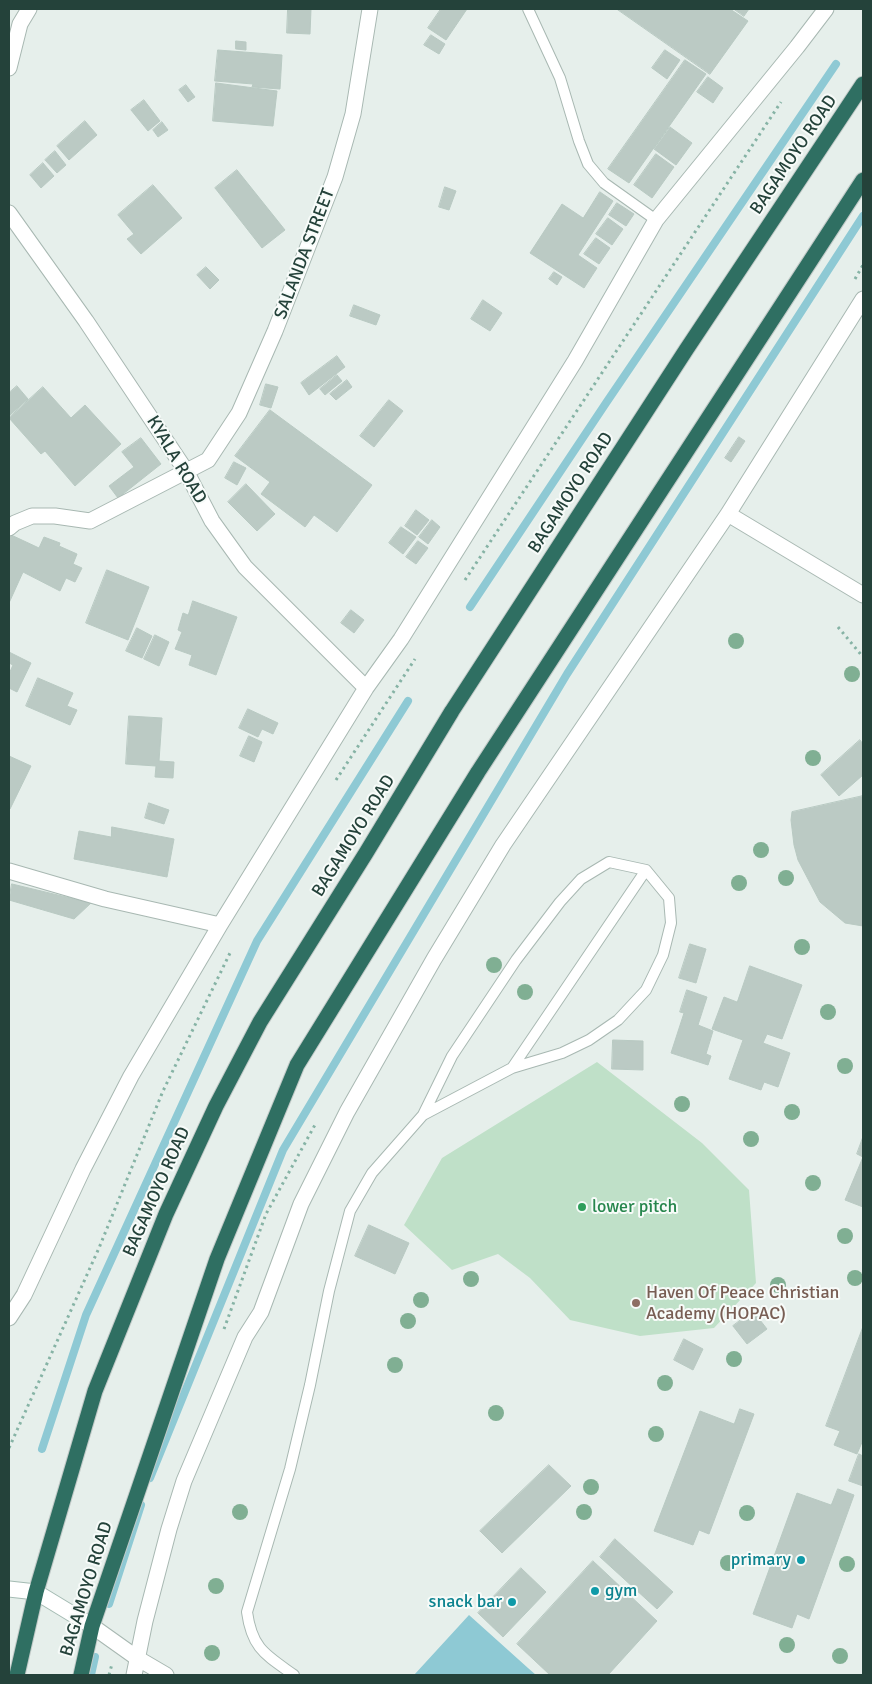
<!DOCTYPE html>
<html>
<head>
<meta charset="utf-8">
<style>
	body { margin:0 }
	#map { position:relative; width:872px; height:1684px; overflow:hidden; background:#e6efeb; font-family:Signika,sans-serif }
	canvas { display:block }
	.frame { position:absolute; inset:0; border:10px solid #24423a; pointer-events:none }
</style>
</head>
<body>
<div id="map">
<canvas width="872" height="1684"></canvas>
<div class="frame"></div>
</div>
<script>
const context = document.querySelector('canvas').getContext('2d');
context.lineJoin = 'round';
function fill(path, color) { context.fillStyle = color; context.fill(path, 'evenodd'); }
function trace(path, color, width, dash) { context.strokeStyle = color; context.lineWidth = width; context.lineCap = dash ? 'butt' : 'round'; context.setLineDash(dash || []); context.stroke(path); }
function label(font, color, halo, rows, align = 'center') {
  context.font = font + ' Signika,sans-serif'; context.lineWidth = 4; context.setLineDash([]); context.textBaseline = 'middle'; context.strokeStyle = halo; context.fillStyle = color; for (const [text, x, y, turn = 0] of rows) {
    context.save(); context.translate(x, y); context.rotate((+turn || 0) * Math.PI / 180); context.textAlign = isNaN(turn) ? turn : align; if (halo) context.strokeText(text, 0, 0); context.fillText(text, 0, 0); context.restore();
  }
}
const green = new Path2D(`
	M597,1062L702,1143L749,1190L756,1283L714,1328L640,1336L570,1320L530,1278L498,1254L452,1270L404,1225L442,1158Z`);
const water = new Path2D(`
	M469,1615L528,1668L536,1675H414Z`);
const stream = new Path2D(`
	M470,607L606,403L836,64
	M42,1449L86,1315L257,941L408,701
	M150,1478L283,1150L567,674L863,216
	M109,1604L141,1505
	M91,1675L95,1657`);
const building = new Path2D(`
	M288,9H311L310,34L287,33Z
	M441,9H467L446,40L428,28Z
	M617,9H730L748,21L710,74Z
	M734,9H749L744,16Z
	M431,35L445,44L439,54L424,45Z
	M236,41L246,42V50L236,49Z
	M218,50L282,55L280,89L252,87L253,84L215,81Z
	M665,50L680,60L667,79L652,68Z
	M685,60L706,74L629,183L608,169Z
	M708,77L723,88L713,103L697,92Z
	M216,83L277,91L273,126L213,121Z
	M186,85L195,97L188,102L179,90Z
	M144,100L160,121L148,131L131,110Z
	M85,121L97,135L69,160L57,146Z
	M162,122L168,130L158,137L153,130Z
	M670,127L692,143L676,165L654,149Z
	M55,151L66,165L57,173L45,160Z
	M656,154L674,167L652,198L634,185Z
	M43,163L54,176L41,188L30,175Z
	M237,170L285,230L262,248L215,188Z
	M153,185L182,218L141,254L127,239L134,234L118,215Z
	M445,187L456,191L449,210L439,207Z
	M600,192L613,201L578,255L597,268L584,288L530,253L562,204L583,218Z
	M617,203L634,214L626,226L609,215Z
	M608,218L623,229L612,245L596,234Z
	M596,238L610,248L599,264L584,254Z
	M206,267L219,280L210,289L197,275Z
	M554,272L562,277L557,285L549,279Z
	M483,300L502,313L490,331L471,319Z
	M354,305L380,315L376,325L350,316Z
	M337,356L345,367L309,395L301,383Z
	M337,375L342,381L325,395L320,389Z
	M347,380L352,387L336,400L330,394Z
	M266,384L278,387L271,408L260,405Z
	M17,386L28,399L10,415L9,393Z
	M43,387L71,418L85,405L121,444L75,486L45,451L41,454L9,418Z
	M389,400L403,411L374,447L360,436Z
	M270,410L372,485L337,532L314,515L305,527L261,494L270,482L235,456Z
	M739,437L745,441L731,462L725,458Z
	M141,438L161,464L118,498L109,486L134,467L122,452Z
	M234,462L246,468L237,485L225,478Z
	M246,484L275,514L257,531L228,502Z
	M416,510L429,520L417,535L405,526Z
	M432,520L440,527L428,544L419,537Z
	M401,527L416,537L403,554L389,543Z
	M9,534L39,548L44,537L60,543L59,546L77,554L73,564L82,568L75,582L66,578L60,591L23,572L9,603Z
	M418,541L428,548L416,564L406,557Z
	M107,570L149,587L128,640L86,623Z
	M193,601L237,617L216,675L189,665L192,655L175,649L182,632L178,630L183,613L188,615Z
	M351,610L364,620L354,633L341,623Z
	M137,628L152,636L142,658L126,651Z
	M155,635L169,642L159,666L144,659Z
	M9,652L31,663L17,692L9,688V674L13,665L9,663Z
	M38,678L73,693L67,706L77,710L70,725L26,706Z
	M248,709L278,723L273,734L262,729L258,737L239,728Z
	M129,716L162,718L159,761L174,762L173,778L155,777L156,766L126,764Z
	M249,736L262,742L254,762L240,756Z
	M860,740L863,744V775L839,796L821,775Z
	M9,756L31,766L10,809H9Z
	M863,796V926L845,923L820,902L798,860L794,845L791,820L792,812Z
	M149,803L169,810L164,824L145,818Z
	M112,827L174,839L167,877L74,859L79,831L111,837Z
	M12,884L91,903L74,919L9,900Z
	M690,944L706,949L696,983L679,978Z
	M750,966L802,985L782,1039L767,1034L763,1043L790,1053L778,1087L764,1082L761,1090L729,1079L743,1040L712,1029L724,997L737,1002Z
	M687,990L707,997L698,1025L713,1031L706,1054L711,1056L708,1065L671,1053L684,1013L680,1012Z
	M613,1040L643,1041V1070L612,1069Z
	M863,1137V1207L845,1200L863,1157L857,1154Z
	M369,1225L409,1243L395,1274L355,1256Z
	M753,1311L767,1329L747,1344L733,1326Z
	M863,1327V1440L857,1454L834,1445L840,1431L826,1426Z
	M684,1339L703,1349L693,1370L674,1360Z
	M740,1409L754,1414L709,1534L699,1530L693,1545L654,1531L700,1411L734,1424Z
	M859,1454L863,1456V1486L849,1481Z
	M549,1465L571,1486L502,1553L480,1531Z
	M838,1489L854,1495L809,1619L797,1614L792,1628L753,1614L797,1493L831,1505Z
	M615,1539L673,1592L657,1609L600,1557Z
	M593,1561L657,1621L608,1675H550L517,1644Z
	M521,1568L546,1592L503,1637L478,1613Z`);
const path = new Path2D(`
	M855,279L863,265
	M465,580L781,102
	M838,627L863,657
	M336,780L415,659
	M224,1329L266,1214L316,1123
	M9,1448L99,1248L163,1091L230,953
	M109,1675L112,1664`);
const lane = new Path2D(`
	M528,9L560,78L579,141L588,164L604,183L656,220
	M512,1068L646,870
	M294,1675C266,1655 252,1649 247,1612L290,1469L310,1385L329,1291L350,1211L372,1173L423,1115L512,1068L562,1053L589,1040L618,1020L646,990L663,955L671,923L669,898L646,870L609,862L581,879L560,902L516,960L452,1056L423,1115`);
const street = new Path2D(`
	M9,68L20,24L29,9
	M9,213L86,321L186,471L212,521L245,567L366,688
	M728,514L863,595
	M9,528L15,523L32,516H55L90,521L208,460L239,413L275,331L335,177L353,114L370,9
	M9,871L105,899L220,925
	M9,1318L24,1295L83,1169L131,1076L220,925L366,688L401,639L575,361L656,220L797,47L826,9
	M92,1626L137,1658L166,1675
	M134,1675L145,1621L169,1529L184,1481L245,1337L261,1312L301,1204L347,1112L434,959L503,845L728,514L863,299`);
const secondary = new Path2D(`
	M9,1589L36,1592L92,1626`);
const highway = new Path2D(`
	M17,1675L36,1592L95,1391L166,1214L216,1106L260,1022L366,853L452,711L686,350L863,84
	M81,1675L92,1626L217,1259L297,1065L478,772L863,180`);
const trees = [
	[736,641],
	[852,674],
	[813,758],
	[761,850],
	[786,878],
	[739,883],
	[802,947],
	[494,965],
	[525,992],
	[828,1012],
	[845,1066],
	[682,1104],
	[792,1112],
	[751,1139],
	[813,1183],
	[845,1236],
	[855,1278],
	[471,1279],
	[778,1285],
	[421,1300],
	[408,1321],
	[734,1359],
	[395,1365],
	[665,1383],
	[496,1413],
	[656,1434],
	[591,1487],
	[240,1512],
	[584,1512],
	[747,1513],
	[728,1563],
	[847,1564],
	[216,1586],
	[787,1645],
	[212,1653],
	[840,1656]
];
const markers = [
	[582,1207,5,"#2e9e5b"],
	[636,1303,5,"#8d6e63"],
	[801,1560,5,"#0f9aa8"],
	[595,1591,5,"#0f9aa8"],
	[512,1602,5,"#0f9aa8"]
];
const streetNames = [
	["BAGAMOYO ROAD",794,155,-56],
	["SALANDA STREET",305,254,-69],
	["KYALA ROAD",176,460,59],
	["BAGAMOYO ROAD",571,493,-57],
	["BAGAMOYO ROAD",354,836,-58],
	["BAGAMOYO ROAD",157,1192,-66],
	["BAGAMOYO ROAD",87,1589,-73]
];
const leisureNames = [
	["lower pitch",592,1207]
];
const educationNames = [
	["Haven Of Peace Christian",646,1293],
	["Academy (HOPAC)",646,1314]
];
const cultureNames = [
	["primary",791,1560],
	["gym",605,1591,"left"],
	["snack bar",502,1602]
];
fill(green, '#bfe0c8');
fill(water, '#8ec9d4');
trace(stream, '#8ec9d4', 8);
fill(building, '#bbcac4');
trace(building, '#b8c9c2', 1);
trace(lane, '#a8b8b2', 12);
trace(street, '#a8b8b2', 17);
trace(secondary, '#a4bbb3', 17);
trace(highway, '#c2cac8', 17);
trace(path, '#86b3a5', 3, [2.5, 4]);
trace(lane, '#fff', 10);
trace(street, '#fff', 15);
trace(secondary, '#fff', 15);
trace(highway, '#2f6f62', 15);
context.fillStyle = '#80af93';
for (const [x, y] of trees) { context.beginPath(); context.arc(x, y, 8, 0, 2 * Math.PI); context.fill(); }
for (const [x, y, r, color] of markers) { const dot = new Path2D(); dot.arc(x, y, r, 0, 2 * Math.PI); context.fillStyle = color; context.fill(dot); trace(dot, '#f7fbf9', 2); }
label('18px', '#24423a', '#f7fbf9', streetNames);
label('18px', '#27864d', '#f7fbf9', leisureNames, 'left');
label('18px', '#785e54', '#f7fbf9', educationNames, 'left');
label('18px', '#0d838f', '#f7fbf9', cultureNames, 'right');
</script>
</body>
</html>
